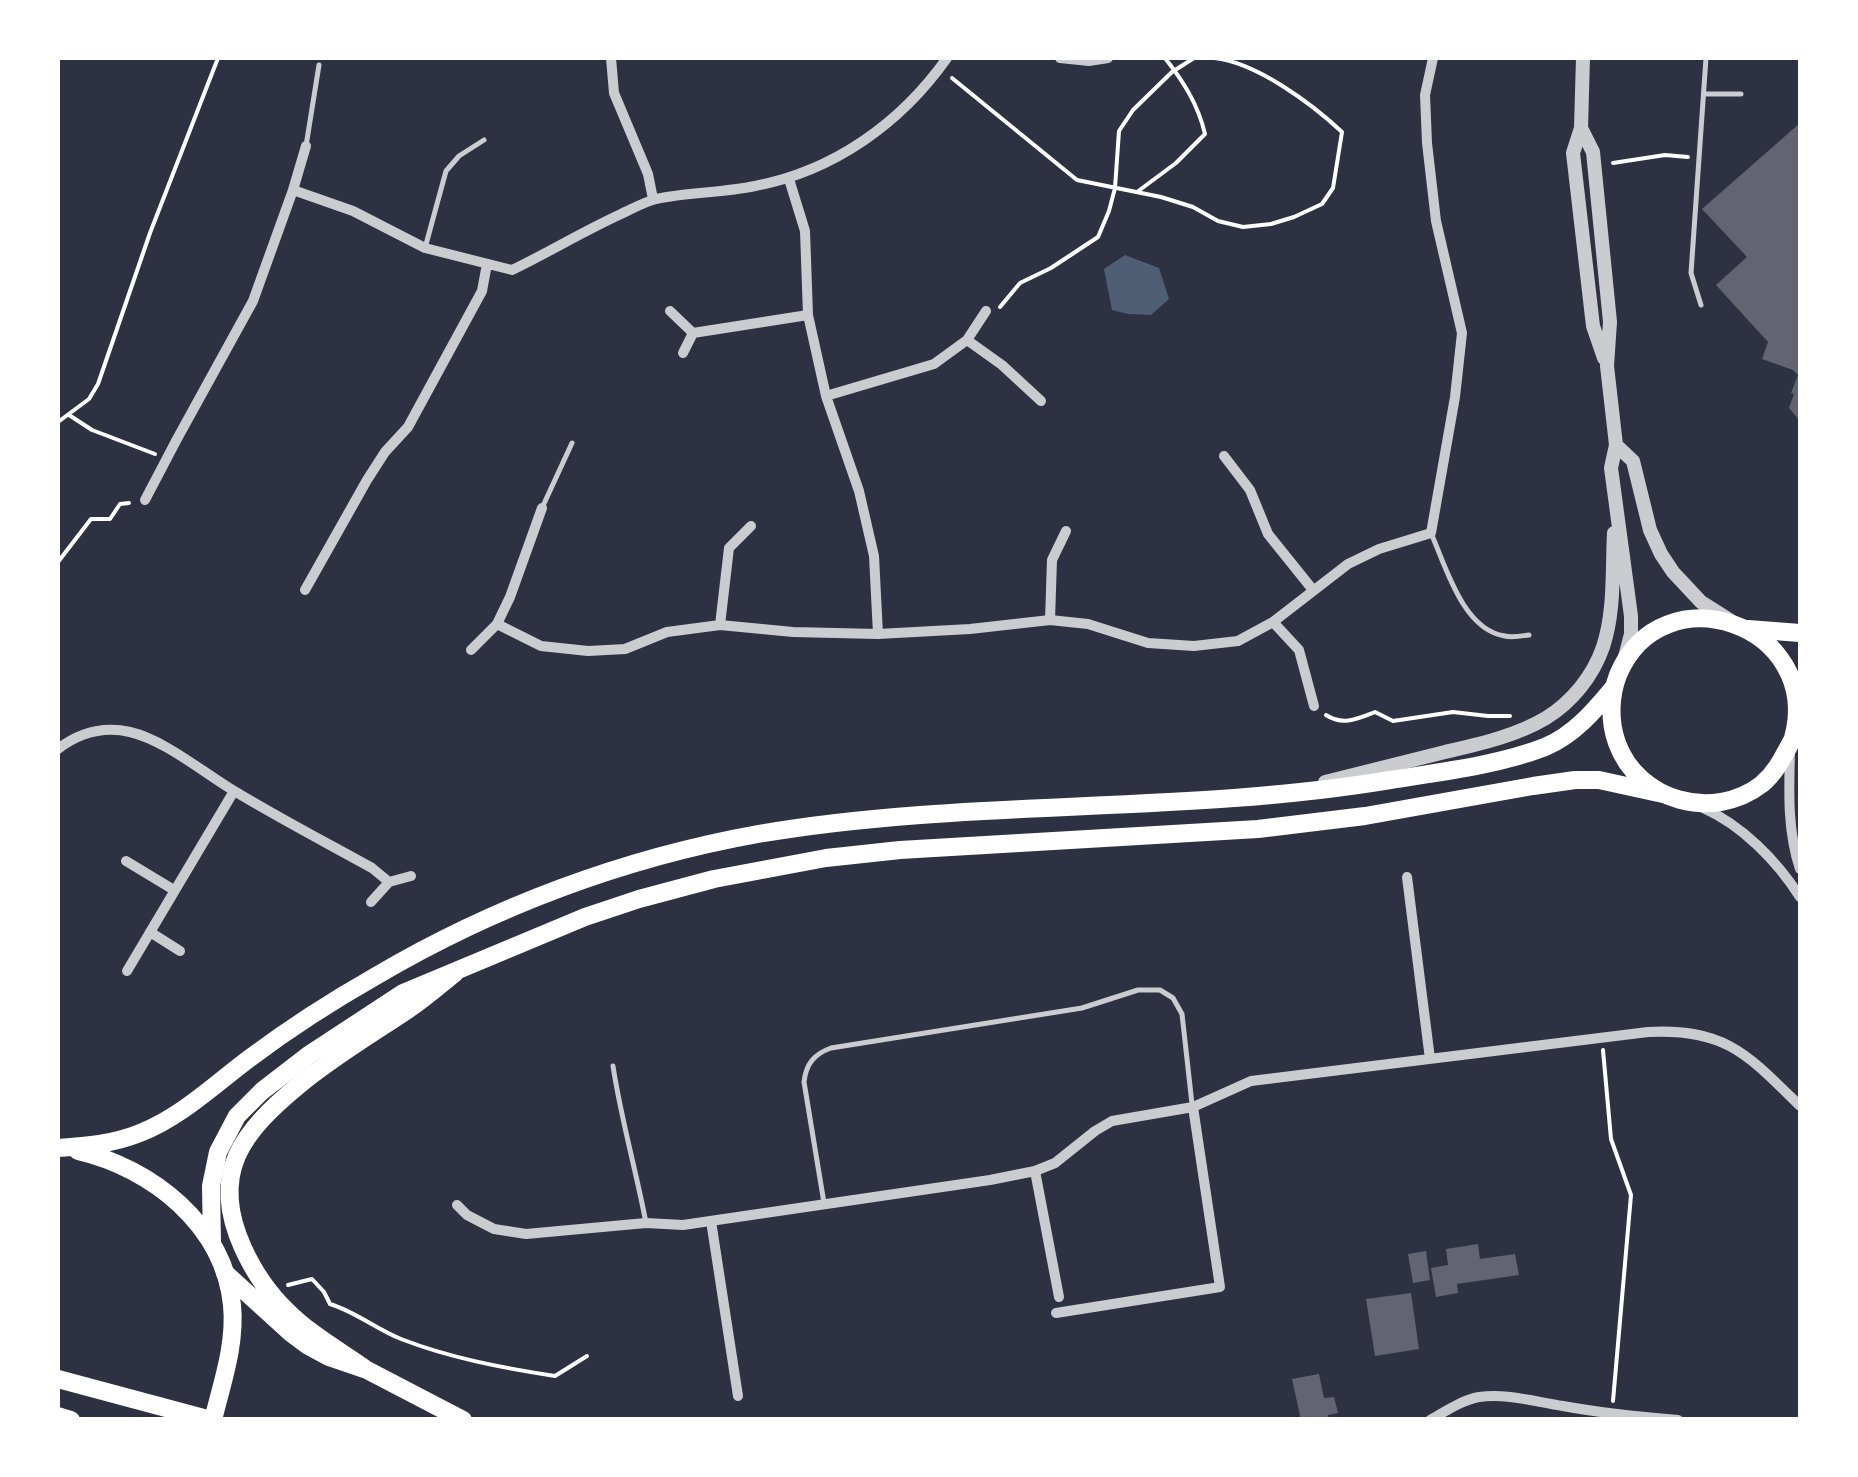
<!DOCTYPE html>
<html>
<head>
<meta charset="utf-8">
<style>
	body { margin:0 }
	#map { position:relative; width:1858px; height:1477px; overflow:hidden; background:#2d3142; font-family:"IBM Plex Serif",serif }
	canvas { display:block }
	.frame { position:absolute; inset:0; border:60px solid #fff; pointer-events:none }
</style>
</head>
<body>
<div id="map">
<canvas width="1858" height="1477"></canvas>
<div class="frame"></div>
</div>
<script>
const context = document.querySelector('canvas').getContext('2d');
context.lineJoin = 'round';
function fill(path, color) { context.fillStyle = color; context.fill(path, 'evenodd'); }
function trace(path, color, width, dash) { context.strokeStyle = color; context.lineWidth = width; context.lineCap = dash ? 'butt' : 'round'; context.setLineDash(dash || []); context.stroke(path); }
const water = new Path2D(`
	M1125,255L1159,268L1169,299L1151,315L1128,314L1112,310L1104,269Z`);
const building = new Path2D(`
	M1800,123V421L1789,408L1794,394L1791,393L1798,375L1793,370L1762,359L1768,342L1716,285L1747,257L1702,209Z
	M1478,1244L1480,1259L1515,1254L1519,1275L1457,1284L1458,1293L1436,1297L1431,1268L1448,1265L1446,1249Z
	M1426,1251L1430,1280L1413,1283L1408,1254Z
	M1411,1293L1419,1349L1375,1356L1366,1299Z
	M1319,1374L1324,1398L1334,1397L1338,1413L1328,1415L1329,1420H1301L1292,1379Z`);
const path = new Path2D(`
	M952,78L1077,180L1161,197L1193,207L1218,221L1243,227L1271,224L1294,217L1322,204L1333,188L1342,132C1312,104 1256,62 1214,58
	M1613,163L1665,155L1688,157
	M1137,192L1176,163L1205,134C1198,104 1183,81 1165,58
	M1000,307L1020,283L1051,268L1098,237L1109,211L1115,188L1119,131L1133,110L1172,72L1194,58H1204
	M69,415L92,430L155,454
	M58,422L89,399L98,384L150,233L218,58
	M58,562L91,519H110L120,504L129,503
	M1326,715C1343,726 1357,719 1375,712L1393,721L1453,712L1488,716H1510
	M1603,1050L1611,1139L1631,1195L1613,1401
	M288,1285L312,1279L324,1292L330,1304C356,1312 376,1329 401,1339C450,1358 503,1368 555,1376L587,1356`);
const service = new Path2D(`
	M1704,94H1741
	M306,146L319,65
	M425,248L446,171L459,156L484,140
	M1701,305L1691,273L1706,58
	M542,508L572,443
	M1431,533C1446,567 1463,630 1505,636C1512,638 1521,636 1529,635
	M613,1066C621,1119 636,1170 646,1223
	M824,1203L804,1082C806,1064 814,1054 831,1048L1082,1008L1138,990H1160L1173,998L1182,1014L1192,1104`);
const minor = new Path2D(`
	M611,58L614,93L648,174L653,199
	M1060,58L1089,61L1108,58
	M789,179L805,231L808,315L826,396L859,491L874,556L878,634
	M293,190L306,146
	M670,311L693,333L683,353
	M693,333L808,315
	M967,340L1002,365L1041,401
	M826,396L934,364L967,340L986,311
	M1224,456L1250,490L1268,534L1313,590
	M145,500L177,439L253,301L293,190L353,211L425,248L512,270C549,252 584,231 621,214C632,209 644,202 656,199C688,192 722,193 755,186C834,171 901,123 947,58
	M305,590L367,480L385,452L408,427L482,291L487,264
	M1050,620L1052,560L1066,531
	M1273,622L1348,564L1379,549L1431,533L1455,397L1462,333L1436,221L1427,143L1425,95L1433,58
	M497,624L541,646L588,651L625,649L667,632L720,625L793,632L878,634L970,629L1050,620L1088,624L1148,643L1194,646L1238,641L1273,622L1299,650L1314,706
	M720,625L729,548L751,526
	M471,650L497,624L510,597L542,508
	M58,749C79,733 103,726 130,732C164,740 200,770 231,789C277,817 325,842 372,868L389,882L411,876
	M1790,750C1789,790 1787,830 1800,869
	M1703,808C1742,825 1777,861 1800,897
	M126,861L174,890
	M1407,877L1430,1059
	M371,902L389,882
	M150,932L180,951
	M127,971L234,791
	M1035,1171L1059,1297
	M457,1205L467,1215L494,1229L526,1234L646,1223L683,1225L990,1180L1035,1171L1055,1163L1095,1131L1112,1121L1193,1107L1251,1081L1648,1032C1726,1028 1748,1055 1800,1106
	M711,1221L738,1396
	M1056,1313L1220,1287L1193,1107
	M1430,1420C1446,1411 1462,1400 1479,1397C1507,1393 1536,1402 1563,1406C1601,1413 1640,1417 1678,1420`);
const tertiary = new Path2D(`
	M1583,58L1581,128L1573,153L1593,326L1604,358
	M1581,128L1593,152L1610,322L1607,366L1616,445L1611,468L1631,616V634L1624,661
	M1616,445L1633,461L1650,530L1661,554L1673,572L1701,602L1731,621
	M1325,782C1365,772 1405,762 1445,752C1479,744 1516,736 1546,718C1572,702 1593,676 1603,647C1615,611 1612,570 1614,533`);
const primary = new Path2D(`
	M1748,629L1800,633
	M1793,738C1824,625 1662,569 1618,675C1610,696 1609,721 1617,743C1638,801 1713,822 1762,784C1781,768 1787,746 1800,727
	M58,1148C86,1146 113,1144 140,1133C181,1117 215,1084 250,1058C290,1028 332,1001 376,976C493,907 624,858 758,834C967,798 1181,815 1390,780C1440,772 1499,765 1545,747C1574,735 1595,710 1614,687
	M78,1151C152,1168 224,1225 232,1305C236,1344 222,1383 213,1420
	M212,1244L211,1186L218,1152L237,1116L262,1091L310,1054L403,993L585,917L639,899L714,879L826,858L900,850L1258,829L1365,816L1533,786L1575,780H1599L1663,794`);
const trunk = new Path2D(`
	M225,1273L291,1333L307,1345L329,1357L367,1370L463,1420
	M367,1370C340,1351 310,1334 287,1311C268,1293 254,1272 243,1248C209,1173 242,1132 299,1085C333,1057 370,1035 406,1011C423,1000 439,986 455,973
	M58,1379L211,1420
	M58,1416L71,1420`);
fill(water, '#4f5d75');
fill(building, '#626471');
trace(path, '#fff', 4);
trace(service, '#caccd0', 5);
trace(minor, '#caccd0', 10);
trace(tertiary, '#caccd0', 14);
trace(primary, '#fff', 18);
trace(trunk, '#fff', 18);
</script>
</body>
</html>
